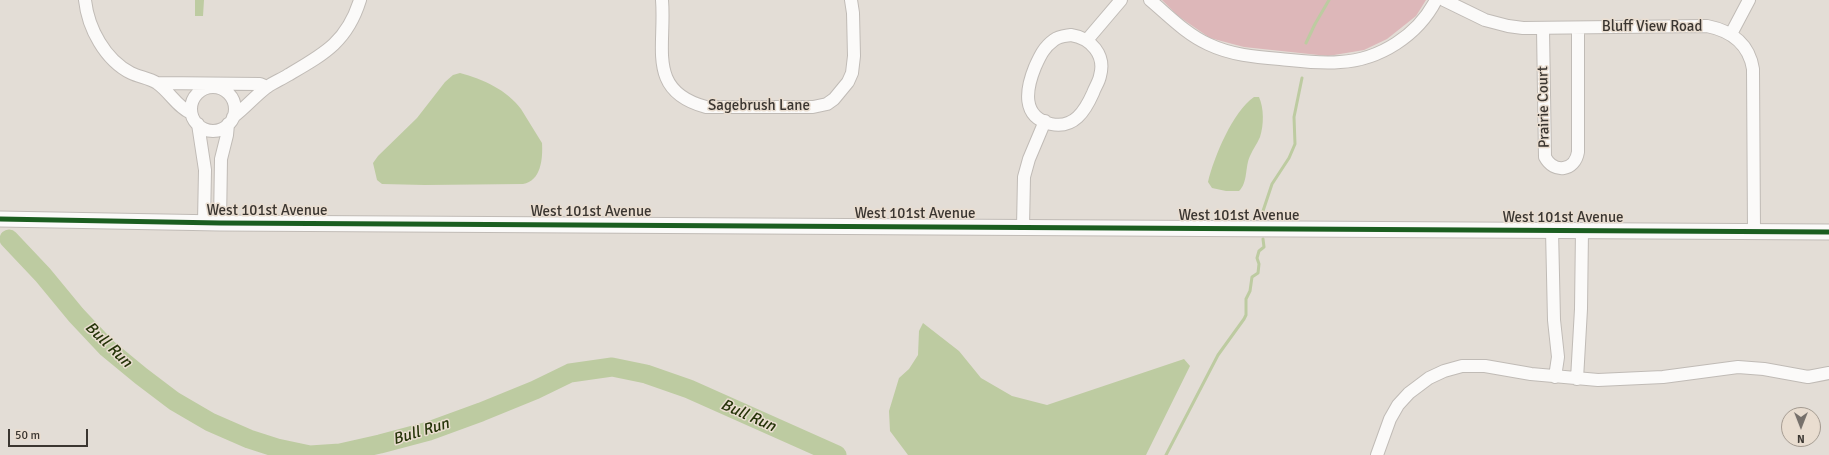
<!DOCTYPE html>
<html>
<head>
<meta charset="utf-8">
<style>
	body { margin:0 }
	#map { position:relative; width:1829px; height:455px; overflow:hidden; background:#e3ddd6; font-family:Signika,sans-serif }
	canvas { display:block }
	.north { position:absolute; left:1781px; top:407px; width:40px; height:40px; box-sizing:border-box; background:#e9ddd0; border:1px solid #a39a90; border-radius:50%; rotate:180deg; font-size:11px; font-weight:700; line-height:16px; text-align:center; color:#3b3631 }
	.north::after { content:''; display:block; margin:auto; width:14px; height:18px; background:#76706b; clip-path:polygon(50% 0,100% 100%,50% 72%,0 100%) }
	.scale { position:absolute; left:8px; top:429px; width:80px; height:18px; box-sizing:border-box; border:2px solid #3b3631; border-top:0; padding-left:5px; font-size:12px; line-height:14px; white-space:nowrap; color:#3b3631; -webkit-text-stroke:3px #e9ddd0; paint-order:stroke }
</style>
</head>
<body>
<div id="map">
<canvas width="1829" height="455"></canvas>
<div class="north">N</div>
<div class="scale">50 m</div>
</div>
<script>
const context = document.querySelector('canvas').getContext('2d');
context.lineJoin = 'round';
function fill(path, color) { context.fillStyle = color; context.fill(path, 'evenodd'); }
function trace(path, color, width, dash) { context.strokeStyle = color; context.lineWidth = width; context.lineCap = dash ? 'butt' : 'round'; context.setLineDash(dash || []); context.stroke(path); }
function label(font, color, halo, rows, align = 'center') {
  context.font = font + ' Signika,sans-serif'; context.lineWidth = 3; context.setLineDash([]); context.textBaseline = 'middle'; context.strokeStyle = halo; context.fillStyle = color; for (const [text, x, y, turn = 0] of rows) {
    context.save(); context.translate(x, y); context.rotate((+turn || 0) * Math.PI / 180); context.textAlign = isNaN(turn) ? turn : align; if (halo) context.strokeText(text, 0, 0); context.fillText(text, 0, 0); context.restore();
  }
}
const green = new Path2D(`
	M1162,0H1426L1416,16L1387,39L1364,50L1328,56L1244,47L1210,38L1178,16Z`);
const water = new Path2D(`
	M195,0H204L203,16H195Z
	M460,73C483,79 507,90 521,109C528,120 535,132 542,143C543,159 541,181 523,184L425,185L382,184L377,180L373,163L378,156L417,118L445,82L453,75Z
	M1254,97H1259C1264,108 1264,125 1260,137C1257,144 1253,149 1250,156C1245,166 1248,183 1239,191H1226L1212,188L1208,182C1214,157 1233,111 1254,97Z
	M923,323L959,351L981,378L1012,396L1047,405L1184,359L1190,366L1146,455H908L890,431L889,411L899,378L909,369L918,355L919,331Z`);
const stream = new Path2D(`
	M1306,43L1315,24L1329,0
	M1264,216L1263,211L1272,184L1289,158L1295,144L1294,117L1302,78
	M1166,455L1218,355L1244,319L1246,315V299L1250,291L1252,277L1258,273L1259,264L1257,258L1259,251L1264,247L1263,239`);
const river = new Path2D(`
	M9,239L43,275L76,315L107,348L141,376L174,401L210,422L249,439L277,448L310,455L340,453L380,444L429,431L481,412L535,390L570,373L612,367L646,374L689,389L837,455`);
const minor = new Path2D(`
	M85,0C88,28 105,60 131,73C139,77 149,78 157,83C170,92 177,107 191,113
	M662,0C666,47 646,91 706,107H813L827,104L834,99L848,82L852,73L854,56L853,13L851,0
	M1150,0C1169,16 1186,34 1208,44C1231,55 1255,57 1280,59C1300,61 1320,64 1340,62C1380,60 1418,35 1436,0
	M1444,0L1485,20L1508,26L1523,28L1707,26C1732,31 1749,44 1753,69L1754,231
	M1543,29L1545,157C1554,174 1575,171 1578,152V28
	M1731,34L1749,0
	M1071,35C1091,38 1106,55 1100,76C1099,82 1095,87 1093,93C1085,111 1074,129 1051,124C1021,117 1026,89 1035,67C1040,56 1044,47 1054,40C1059,36 1065,36 1071,35Z
	M1087,40L1121,0
	M157,83L260,84L267,87
	M191 109a22 22 0 1 1 44 0a22 22 0 1 1-44 0Z
	M233,117C245,108 255,96 267,87C274,82 282,79 288,75C324,54 347,42 360,0
	M198,124L205,170L204,222
	M220,223L221,159L227,135L228,124
	M1023,227L1024,177L1029,159L1045,121
	M1552,230L1554,320L1558,357L1555,377
	M1577,379L1581,309L1582,230
	M1377,455L1390,419L1398,405L1409,393L1429,378L1444,371L1462,366H1485L1531,374L1598,380L1663,377L1738,367L1764,369L1808,377L1829,373`);
const tertiary = new Path2D(`
	M0,219L220,223L1829,232`);
const cycleway = new Path2D(`
	M0,219L220,223L1829,232`);
const streetNames = [
	["Bluff View Road",1652,27],
	["Sagebrush Lane",759,106],
	["Prairie Court",1544,107,-91],
	["West 101st Avenue",267,211],
	["West 101st Avenue",591,212],
	["West 101st Avenue",915,214],
	["West 101st Avenue",1239,216],
	["West 101st Avenue",1563,218]
];
const waterNames = [
	["Bull Run",108,345,44],
	["Bull Run",748,416,24],
	["Bull Run",421,432,-17]
];
fill(green, '#ddb7b9');
fill(water, '#bdcba1');
trace(stream, '#bdcba1', 3);
trace(river, '#bdcba1', 19);
trace(minor, '#c0bbb6', 14);
trace(tertiary, '#c0bbb6', 17);
trace(minor, '#fbfaf9', 12);
trace(tertiary, '#fbfaf9', 15);
trace(cycleway, '#1b5e20', 5);
label('15px', '#3b3631', '#e9ddd0', streetNames);
label('italic 16px', '#263409', '#e9ddd0', waterNames);
</script>
</body>
</html>
